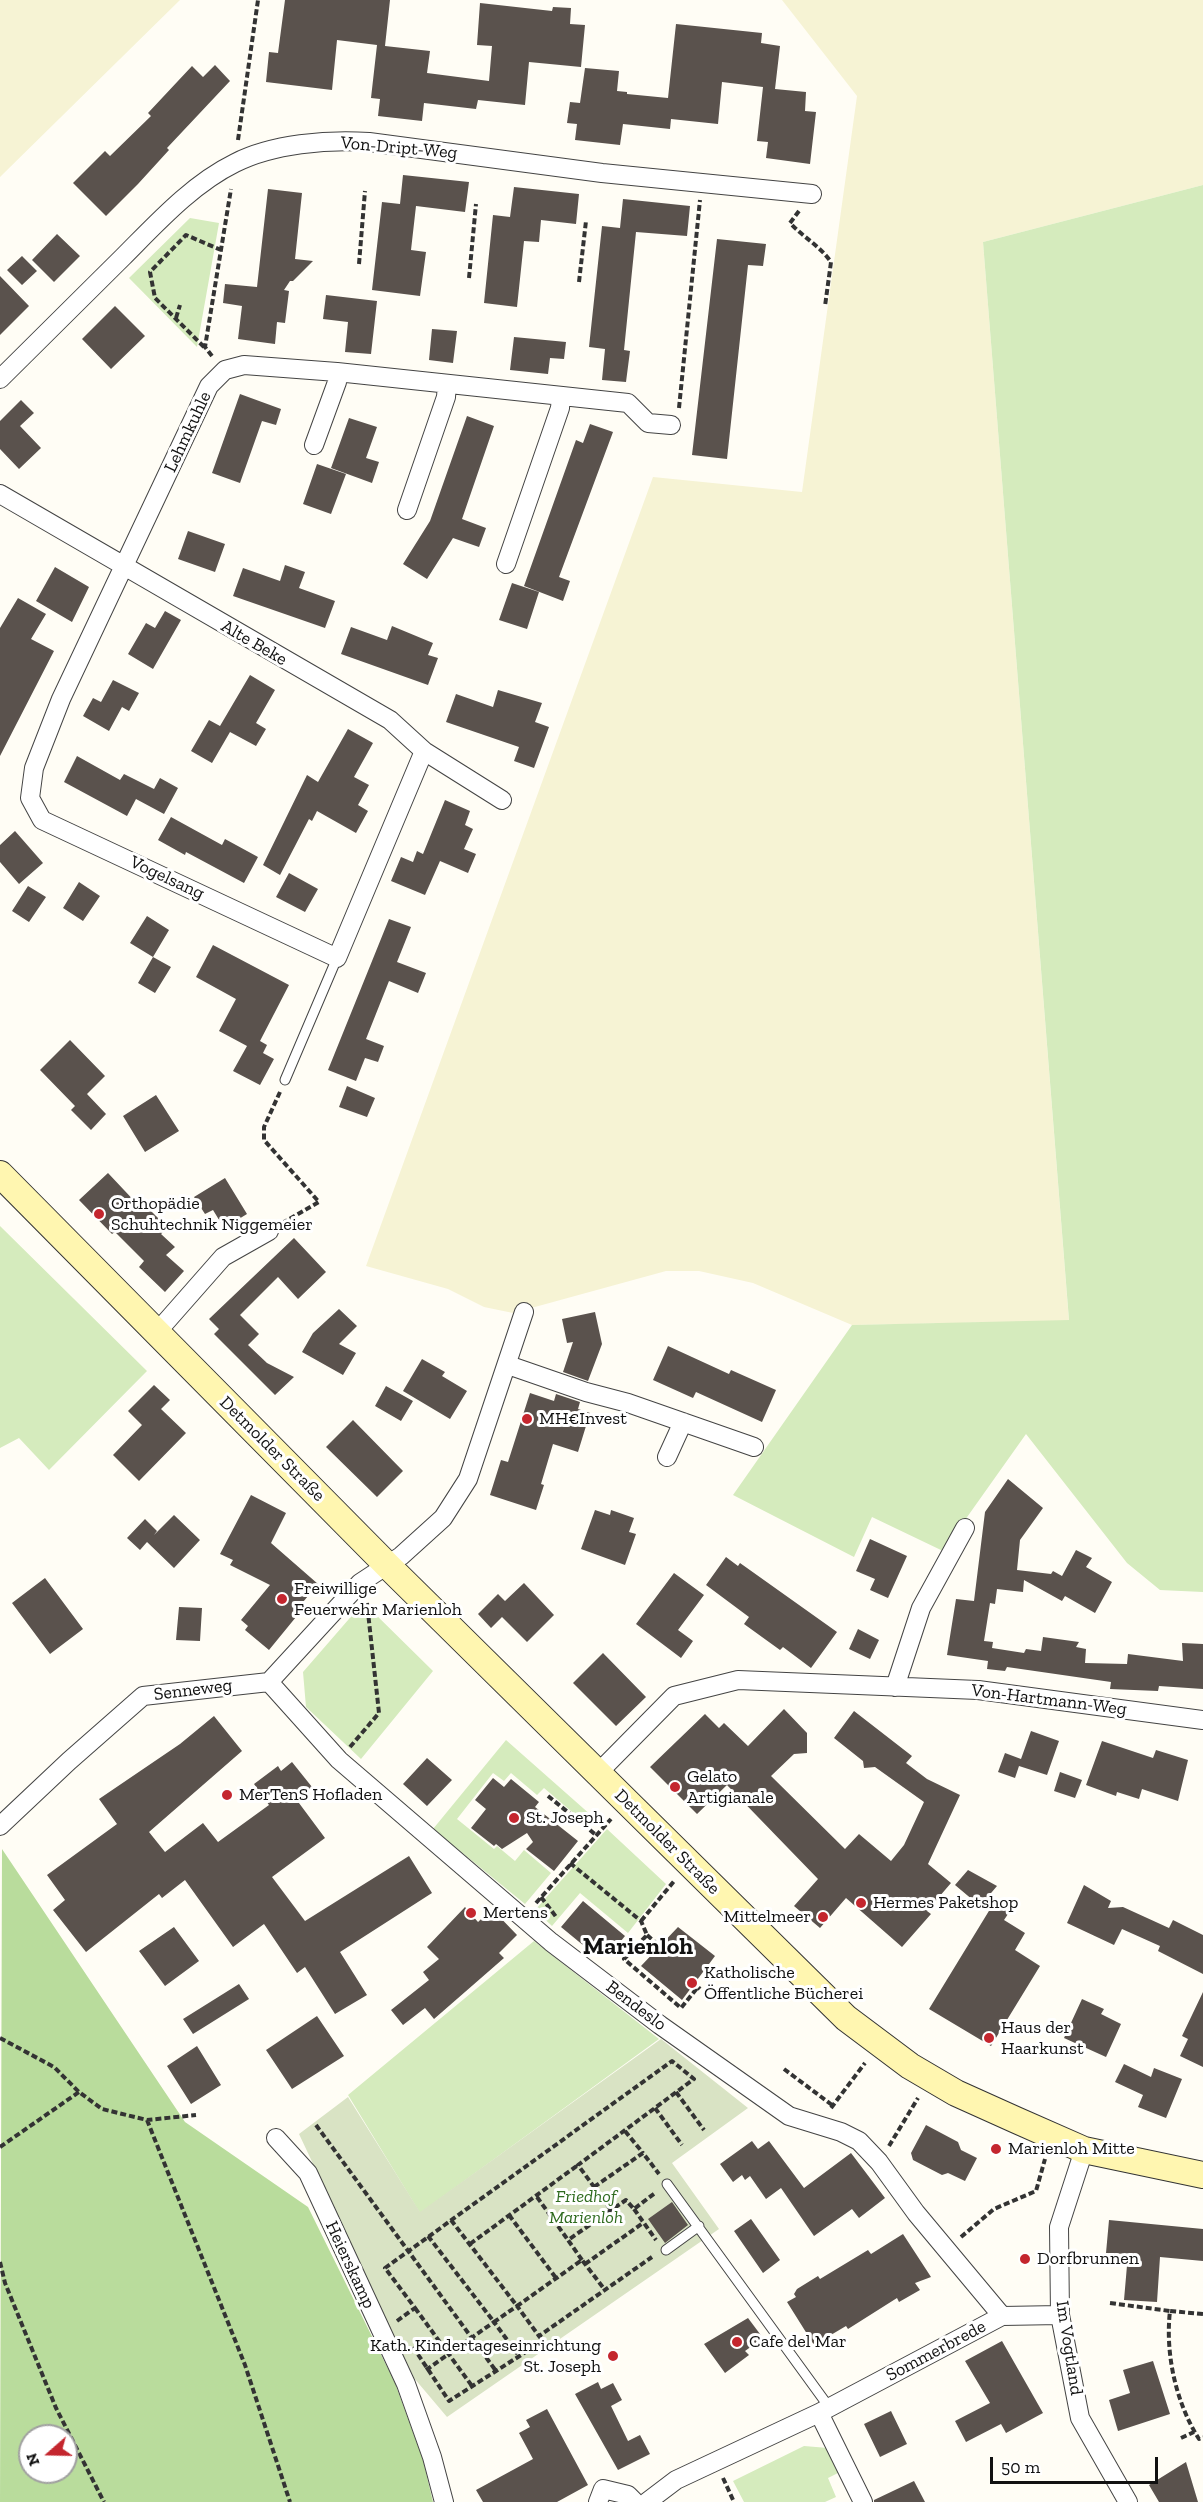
<!DOCTYPE html>
<html>
<head>
<meta charset="utf-8">
<style>
	body { margin:0 }
	#map { position:relative; width:1203px; height:2502px; overflow:hidden; background:#fffdf5; font-family:"Zilla Slab",serif }
	canvas { display:block }
	.north { position:absolute; left:18px; top:2424px; width:60px; height:60px; box-sizing:border-box; background:#fff; border:2px solid #a0a0a0; border-radius:50%; rotate:250deg; font-size:16px; font-weight:700; line-height:24px; text-align:center; color:#111 }
	.north::after { content:''; display:block; margin:auto; width:21px; height:27px; background:#c4262e; clip-path:polygon(50% 0,100% 100%,50% 72%,0 100%) }
	.scale { position:absolute; left:990px; top:2457px; width:168px; height:27px; box-sizing:border-box; border:3px solid #111; border-top:0; padding-left:8px; font-size:18px; line-height:21px; white-space:nowrap; color:#111; -webkit-text-stroke:4px #fff; paint-order:stroke }
</style>
</head>
<body>
<div id="map">
<canvas width="1203" height="2502"></canvas>
<div class="north">N</div>
<div class="scale">50 m</div>
</div>
<script>
const context = document.querySelector('canvas').getContext('2d');
context.lineJoin = 'round';
function fill(path, color) { context.fillStyle = color; context.fill(path, 'evenodd'); }
function trace(path, color, width, dash) { context.strokeStyle = color; context.lineWidth = width; context.lineCap = dash ? 'butt' : 'round'; context.setLineDash(dash || []); context.stroke(path); }
function label(font, color, halo, rows, align = 'center') {
  context.font = font + ' "Zilla Slab",serif'; context.lineWidth = 6; context.setLineDash([]); context.textBaseline = 'middle'; context.strokeStyle = halo; context.fillStyle = color; for (const [text, x, y, turn = 0] of rows) {
    context.save(); context.translate(x, y); context.rotate((+turn || 0) * Math.PI / 180); context.textAlign = isNaN(turn) ? turn : align; if (halo) context.strokeText(text, 0, 0); context.fillText(text, 0, 0); context.restore();
  }
}
const farmland = new Path2D(`
	M0,0H180L0,177Z
	M782,0H1203V185L983,242L1069,1321L852,1325L753,1283L699,1271H666L513,1313L484,1307L448,1289L366,1266L653,477L802,492L857,96Z`);
const green = new Path2D(`
	M1203,185V1592L1160,1590L1127,1563L1026,1434L943,1551L872,1517L854,1557L733,1495L852,1325L1069,1320L983,242Z
	M190,218L219,223L197,347L129,278Z
	M0,1226L147,1371L49,1470L19,1438L0,1448Z
	M366,1605L433,1671L361,1759L306,1707L303,1672L355,1612Z
	M506,1740L592,1816L585,1823L544,1788L537,1795L511,1773L504,1781L493,1773L457,1819L494,1849L497,1846L515,1861L524,1850L551,1873L525,1904L433,1829Z
	M607,1829L666,1884L628,1933L580,1893L552,1926L535,1910Z
	M534,1941L659,2039L420,2213L348,2095Z
	M804,2446L828,2448L840,2472L828,2478L836,2497L825,2502H744L733,2481Z`);
const forest = new Path2D(`
	M2,1849L185,2122L308,2207L395,2383L423,2460L433,2502H0ZM30,2436H66V2472H30Z`);
const cemetery = new Path2D(`
	M661,2039L748,2108L672,2163L719,2229L447,2417L414,2378L299,2134L348,2097L420,2212Z`);
const building = new Path2D(`
	M285,0H390L385,46L430,51L427,73L489,81L492,46L477,45L480,3L552,11L553,7L571,8L570,24L585,25L581,67L529,62L525,105L478,100L476,109L424,103L422,121L378,116L380,99L371,98L377,45L337,40L332,90L266,82L269,52L278,53Z
	M676,24L762,33L761,43L780,46L775,89L806,92L805,111L816,112L810,164L766,158L768,142L757,141L763,87L722,82L718,124L671,119L670,129L623,124L620,145L575,140L577,124L567,123L570,102L580,103L585,68L619,71L617,91L627,92V94L668,98Z
	M215,65L230,81L167,148L169,150L138,184L106,216L73,183L105,151L110,156L151,116L148,113L192,66L203,77Z
	M403,175L469,182L465,212L416,206L411,250L426,252L420,296L372,290L382,202L400,204Z
	M514,187L579,194L576,224L541,220L539,242L524,241L517,307L484,303L493,215L510,217Z
	M268,189L302,193L295,259L313,261L293,281H290L284,290L289,291L285,323L277,322L275,344L238,339L242,306L223,303L225,284L257,287Z
	M623,199L690,206L687,236L636,232L624,350L630,351L626,382L602,380L605,349L589,347L602,226L620,228Z
	M57,234L80,256L54,282L32,260Z
	M717,239L766,244L763,266L748,265L727,459L692,455Z
	M22,256L37,271L22,285L7,270Z
	M0,276L29,306L0,335Z
	M326,295L377,301L371,354L345,352L348,322L323,319Z
	M115,306L145,336L111,369L82,339Z
	M432,329L457,331L453,363L429,360Z
	M514,337L566,342L564,359L550,358L548,374L510,370Z
	M240,394L281,409L276,425L262,421L240,483L212,473Z
	M21,400L34,413L20,426L41,448L19,469L0,449V421Z
	M467,416L494,426L462,519L486,528L479,547L453,538L427,579L403,564L430,521Z
	M349,418L377,427L366,458L379,462L372,483L331,468Z
	M590,424L613,432L559,577L570,581L563,601L524,586L576,440L583,443Z
	M317,464L346,474L331,514L303,504Z
	M188,531L225,544L215,572L178,559Z
	M285,565L305,572L299,588L335,601L325,628L233,596L243,568L280,581Z
	M55,567L89,587L72,622L36,601Z
	M512,583L539,592L527,629L499,620Z
	M18,598L46,614L31,639L54,651L0,756V628Z
	M165,611L181,620L153,669L128,654L146,623L155,628Z
	M392,626L433,643L428,655L438,658L428,685L341,654L351,627L387,640Z
	M250,675L275,690L256,723L266,729L256,746L230,732L212,763L191,751L209,720L220,726Z
	M113,680L139,693L129,711L122,707L109,731L83,716L93,698L101,702Z
	M498,690L542,703L535,722L549,727L534,768L514,761L519,747L446,722L456,694L493,707Z
	M348,729L373,743L354,777L369,785L358,805L368,811L356,833L317,811L312,821L309,819L280,875L263,865L307,775L318,782Z
	M77,756L120,780L124,774L154,789L160,778L178,788L164,814L136,799L127,816L64,782Z
	M445,800L470,811L465,825L473,829L464,849L476,854L468,873L440,861L425,895L391,881L401,857L413,862L417,851L423,854Z
	M171,817L222,845L225,839L258,857L244,883L186,852L185,855L158,840Z
	M15,831L43,863L19,884L0,862V845Z
	M289,873L318,889L305,912L276,897Z
	M79,882L100,896L83,921L63,908Z
	M28,886L46,897L29,922L12,911Z
	M147,916L169,930L153,957L171,967L155,993L138,983L153,957L130,943Z
	M389,919L411,927L397,962L426,973L418,993L389,981L366,1039L384,1046L378,1062L365,1058L356,1081L328,1070Z
	M213,945L289,985L260,1041L267,1045L263,1053L274,1059L260,1085L233,1071L247,1046L219,1031L236,999L196,977Z
	M70,1040L105,1076L87,1094L106,1114L91,1130L71,1110L75,1106L40,1070Z
	M347,1086L375,1098L367,1117L339,1107Z
	M156,1095L179,1131L145,1152L123,1116Z
	M108,1173L140,1207L144,1204L168,1228L161,1234L175,1247L166,1255L184,1271L165,1292L139,1267L144,1261L115,1232L112,1234L79,1200Z
	M225,1178L247,1214L224,1228L213,1210L205,1214L194,1197Z
	M294,1238L326,1272L298,1299L278,1277L240,1315L259,1334L248,1345L267,1363L294,1377L275,1395L214,1334L219,1329L209,1319Z
	M339,1309L357,1326L339,1344L356,1353L343,1375L302,1352L313,1333Z
	M595,1312L602,1344L588,1381L563,1372L573,1342L567,1343L562,1319Z
	M668,1346L729,1374L731,1370L776,1390L762,1422L696,1392L693,1398L653,1380Z
	M422,1359L445,1372L442,1376L467,1391L450,1419L403,1391Z
	M154,1385L170,1400L161,1409L186,1433L139,1481L113,1455L142,1425L128,1411Z
	M386,1386L413,1401L401,1421L375,1406Z
	M530,1393L554,1401L556,1394L580,1402L578,1409L590,1413L578,1452L553,1444L541,1484L544,1485L536,1510L490,1495L501,1460L508,1462Z
	M353,1420L403,1471L377,1497L326,1447Z
	M1008,1479L1043,1508L1020,1540L1017,1570L1051,1574L1053,1571L1062,1576L1076,1550L1092,1558L1086,1567L1112,1582L1095,1613L1065,1596L1062,1601L1024,1580L1023,1592L997,1589L995,1604L990,1603L984,1641L993,1642L992,1648L1024,1653L1026,1649L1041,1651L1043,1637L1079,1642L1076,1647L1086,1649L1085,1663L1127,1664L1128,1654L1183,1661L1182,1643L1203,1644V1689L1159,1686L1158,1691L1110,1689L1111,1682L1007,1667L1005,1671L987,1669L988,1661L947,1655L956,1599L974,1601L985,1512Z
	M251,1495L286,1513L271,1543L318,1584L293,1614L296,1617L269,1650L245,1630L248,1626L241,1620L270,1585L230,1565L233,1560L220,1554Z
	M595,1510L610,1515L611,1510L634,1518L629,1532L636,1534L625,1565L581,1549Z
	M174,1515L200,1540L174,1568L147,1542L140,1550L127,1538L145,1519L157,1531L154,1535Z
	M870,1539L907,1556L888,1598L870,1590L875,1579L856,1571Z
	M726,1557L738,1566L740,1563L837,1632L811,1668L783,1647L780,1650L744,1624L749,1617L706,1585Z
	M674,1573L704,1595L678,1630L693,1641L681,1658L636,1624Z
	M45,1578L83,1629L50,1654L12,1603Z
	M524,1583L554,1615L527,1642L502,1617L491,1628L478,1614L498,1594L505,1601Z
	M179,1607L202,1608L200,1641L176,1640Z
	M858,1629L879,1640L870,1659L849,1649Z
	M603,1653L646,1697L616,1726L573,1683Z
	M784,1709L807,1733V1753L794,1754L771,1776L845,1849L859,1834L891,1861L904,1845L924,1802L875,1767L864,1768L863,1761L834,1738L854,1711L912,1756L906,1763L927,1779L960,1795L928,1864L951,1883L927,1911L931,1914L902,1947L846,1898L820,1928L794,1906L818,1879L727,1785L697,1814L650,1767L705,1714L719,1728L724,1723L748,1746Z
	M214,1716L242,1751L149,1832L165,1852L203,1823L218,1842L269,1805L254,1784L278,1766L281,1771L292,1762L312,1787L296,1799L325,1838L272,1877L305,1921L409,1856L432,1893L340,1952L367,1995L335,2014L305,1967L297,1973L264,1924L233,1947L185,1880L162,1898L159,1894L86,1952L53,1910L65,1900L47,1875L117,1824L99,1799L180,1744Z
	M1031,1731L1059,1741L1047,1775L1019,1766L1015,1778L998,1772L1005,1753L1021,1759Z
	M1102,1741L1153,1758L1156,1750L1188,1760L1178,1801L1142,1789L1139,1799L1117,1792L1116,1796L1086,1785Z
	M427,1758L452,1780L427,1806L403,1784Z
	M1060,1772L1082,1780L1075,1798L1054,1791Z
	M493,1778L504,1787L511,1779L539,1802L535,1807L578,1841L554,1871L526,1849L533,1842L527,1833L502,1849L496,1844L494,1846L471,1828L486,1809L475,1800Z
	M968,1870L997,1886L980,1906L955,1885Z
	M1084,1885L1111,1901L1108,1908L1123,1907L1169,1928L1173,1920L1203,1935V1974L1158,1951L1160,1946L1122,1929L1114,1945L1067,1923Z
	M583,1901L625,1936L612,1952L603,1945L595,1955L561,1927Z
	M995,1901L1010,1911L1004,1920L1025,1933L1015,1950L1040,1966L991,2046L929,2009Z
	M465,1907L478,1922L492,1909L517,1935L499,1953L504,1958L434,2019L425,2008L403,2025L391,2010L429,1980L423,1972L439,1959L427,1947Z
	M174,1927L199,1961L165,1986L139,1951Z
	M678,1927L715,1956L682,2000L641,1966Z
	M239,1984L249,1999L193,2034L183,2019Z
	M1203,1992V2067L1180,2056L1188,2039L1182,2036Z
	M1082,1999L1104,2009L1101,2014L1121,2024L1106,2057L1064,2038Z
	M317,2016L344,2056L292,2089L266,2050Z
	M197,2046L221,2085L191,2104L167,2066Z
	M1124,2064L1151,2077L1154,2068L1182,2079L1166,2118L1138,2107L1143,2095L1115,2082Z
	M926,2125L958,2142L961,2150L977,2158L965,2181L948,2173L942,2175L913,2160L911,2153Z
	M752,2141L758,2149L769,2141L804,2188L851,2153L885,2198L859,2218L852,2209L814,2236L781,2188L766,2199L750,2176L745,2180L742,2175L733,2182L720,2164Z
	M672,2202L688,2225L665,2243L648,2219Z
	M751,2219L780,2260L763,2273L734,2231Z
	M1109,2220L1203,2229V2261L1160,2257L1157,2302L1124,2300L1128,2254L1106,2253Z
	M903,2234L931,2277L915,2283L920,2290L899,2302L897,2298L848,2329L846,2326L814,2345L787,2302L796,2297L794,2294L797,2289L818,2276L820,2279L868,2250L871,2254Z
	M748,2318L763,2338L745,2351L749,2355L725,2373L704,2344Z
	M1002,2341L1043,2413L1006,2433L1001,2424L966,2442L955,2421L990,2403L965,2361Z
	M1153,2361L1170,2414L1118,2431L1109,2400L1130,2393L1123,2370Z
	M598,2382L601,2389L613,2383L622,2400L611,2406L628,2441L640,2435L650,2454L618,2470L575,2394Z
	M547,2409L588,2485L557,2502H483L476,2490L533,2459L519,2433L530,2427L526,2420Z
	M891,2411L907,2444L880,2457L864,2424Z
	M1186,2462L1198,2502H1159L1149,2485Z
	M914,2481L925,2502H874V2500Z`);
const path = new Path2D(`
	M238,140L258,0
	M799,211L790,223C803,237 820,246 831,262L825,306
	M359,264L365,191
	M469,278L476,204
	M579,282L586,221
	M176,318L180,305
	M204,347L155,298L150,272L186,235L221,250
	M212,356L205,347L231,189
	M679,408L700,200
	M280,1092L264,1127V1140L319,1202L284,1222
	M350,1747L379,1713L367,1603
	M548,1796L596,1835
	M570,1863L641,1921L647,1935L624,1959L681,2008L698,1987L700,1989
	M541,1897L557,1918
	M536,1903L611,1819
	M641,1921L675,1880
	M647,1935L657,1944
	M0,2038L54,2067L79,2092L102,2109L147,2120L196,2115
	M784,2069L832,2105
	M676,2092L704,2130
	M655,2108L682,2145
	M831,2108L865,2063
	M147,2120L245,2365L290,2502
	M316,2125L496,2371
	M625,2131L643,2153
	M889,2146L918,2098
	M0,2147L79,2092
	M594,2187L643,2153L659,2174
	M537,2197L568,2240
	M634,2209L656,2240
	M509,2215L556,2278
	M451,2220L517,2306L582,2260L605,2290
	M428,2236L494,2322L517,2306L539,2336L652,2257
	M961,2237L994,2209L1036,2191L1045,2159
	M470,2244L578,2165
	M582,2260L568,2240L626,2200L634,2209L655,2193
	M0,2262L5,2283L56,2408L104,2502
	M585,2264L643,2223
	M1110,2303L1170,2311
	M415,2308L472,2386
	M1203,2314L1170,2311C1165,2354 1176,2403 1199,2439L1203,2437
	M397,2321L415,2308L385,2268L672,2061L694,2079L578,2165L611,2210
	M413,2347L449,2401L543,2341L539,2336
	M426,2370L494,2322L519,2356
	M1181,2438L1194,2432
	M723,2478L734,2502`);
const lane = new Path2D(`
	M285,1080L337,958
	M667,2184L829,2407
	M666,2250L699,2226`);
const street = new Path2D(`
	M0,379C41,338 82,298 123,257C156,224 192,184 235,163C272,144 328,139 369,142L602,173L812,194
	M314,445L337,382V372
	M0,494L390,720L424,751L502,800
	M407,510L446,397L447,384
	M506,564L560,408L561,396
	M424,751L337,958L42,820L30,798L34,768L61,699L209,386L225,370L244,365L337,372L628,403L648,423L671,425
	M157,1332L223,1257L269,1231
	M508,1365L586,1392L628,1403L754,1447
	M667,1457L683,1422
	M269,1682L339,1760L551,1942L660,2025L789,2116L841,2132L859,2141L879,2162L916,2213L1002,2316
	M895,1687L921,1608L965,1528
	M598,1773L674,1696L738,1680L978,1690L1203,1720
	M0,1826L69,1761L143,1696L269,1682L360,1583L401,1556L443,1518L468,1479L524,1312
	M276,2138L308,2173L406,2384L432,2457L444,2502
	M1084,2150L1059,2227L1060,2315L1080,2418L1128,2502
	M819,2413L863,2502
	M598,2502L603,2489L628,2495L635,2502
	M647,2502L676,2480L819,2413L1002,2316L1060,2315`);
const secondary = new Path2D(`
	M0,1174L387,1565L846,2018L910,2066L956,2093L1016,2120L1084,2150L1203,2175`);
const markers = [
	[99,1214,6,"#c4262e"],
	[527,1419,6,"#c4262e"],
	[282,1599,6,"#c4262e"],
	[675,1787,6,"#c4262e"],
	[227,1795,6,"#c4262e"],
	[514,1818,6,"#c4262e"],
	[861,1903,6,"#c4262e"],
	[471,1913,6,"#c4262e"],
	[823,1917,6,"#c4262e"],
	[692,1983,6,"#c4262e"],
	[989,2038,6,"#c4262e"],
	[996,2149,6,"#c4262e"],
	[1025,2259,6,"#c4262e"],
	[737,2342,6,"#c4262e"],
	[613,2356,6,"#c4262e"]
];
const streetNames = [
	["Von-Dript-Weg",399,148,5],
	["Lehmkuhle",188,432,-65],
	["Alte Beke",254,643,30],
	["Vogelsang",167,878,25],
	["Detmolder Straße",272,1449,45],
	["Senneweg",193,1690,-7],
	["Von-Hartmann-Weg",1049,1700,7],
	["Detmolder Straße",667,1842,45],
	["Bendeslo",636,2006,37],
	["Heierskamp",350,2265,65],
	["Im Vogtland",1069,2348,81],
	["Sommerbrede",936,2351,-28]
];
const poiNames = [
	["Orthopädie",111,1204],
	["Schuhtechnik Niggemeier",111,1225],
	["MH€Invest",539,1419],
	["Freiwillige",294,1589],
	["Feuerwehr Marienloh",294,1610],
	["Gelato",687,1777],
	["Artigianale",687,1798],
	["MerTenS Hofladen",239,1795],
	["St. Joseph",526,1818],
	["Hermes Paketshop",873,1903],
	["Mertens",483,1913],
	["Mittelmeer",811,1917,"right"],
	["Katholische",704,1973],
	["Öffentliche Bücherei",704,1994],
	["Haus der",1001,2028],
	["Haarkunst",1001,2049],
	["Marienloh Mitte",1008,2149],
	["Dorfbrunnen",1037,2259],
	["Cafe del Mar",749,2342],
	["Kath. Kindertageseinrichtung",601,2346,"right"],
	["St. Joseph",601,2367,"right"]
];
const parkNames = [
	["Friedhof",586,2197],
	["Marienloh",586,2218]
];
const districtNames = [
	["Marienloh",638,1947]
];
fill(farmland, '#f6f3d4');
fill(green, '#d5ebbd');
fill(forest, '#b9dc9c');
fill(cemetery, '#d9e3c4');
fill(building, '#5a524d');
trace(lane, '#444', 11);
trace(street, '#444', 20);
trace(secondary, '#333', 28);
trace(path, '#333', 4, [6, 3]);
trace(lane, '#fff', 9);
trace(street, '#fff', 18);
trace(secondary, '#fff6b0', 26);
for (const [x, y, r, color] of markers) { const dot = new Path2D(); dot.arc(x, y, r, 0, 2 * Math.PI); context.fillStyle = color; context.fill(dot); trace(dot, '#fff', 2); }
label('18px', '#111', '#fff', streetNames);
label('18px', '#111', '#fff', poiNames, 'left');
label('italic 18px', '#2f6b1f', '#fff', parkNames);
label('bold 24px', '#111', '#fff', districtNames);
</script>
</body>
</html>
